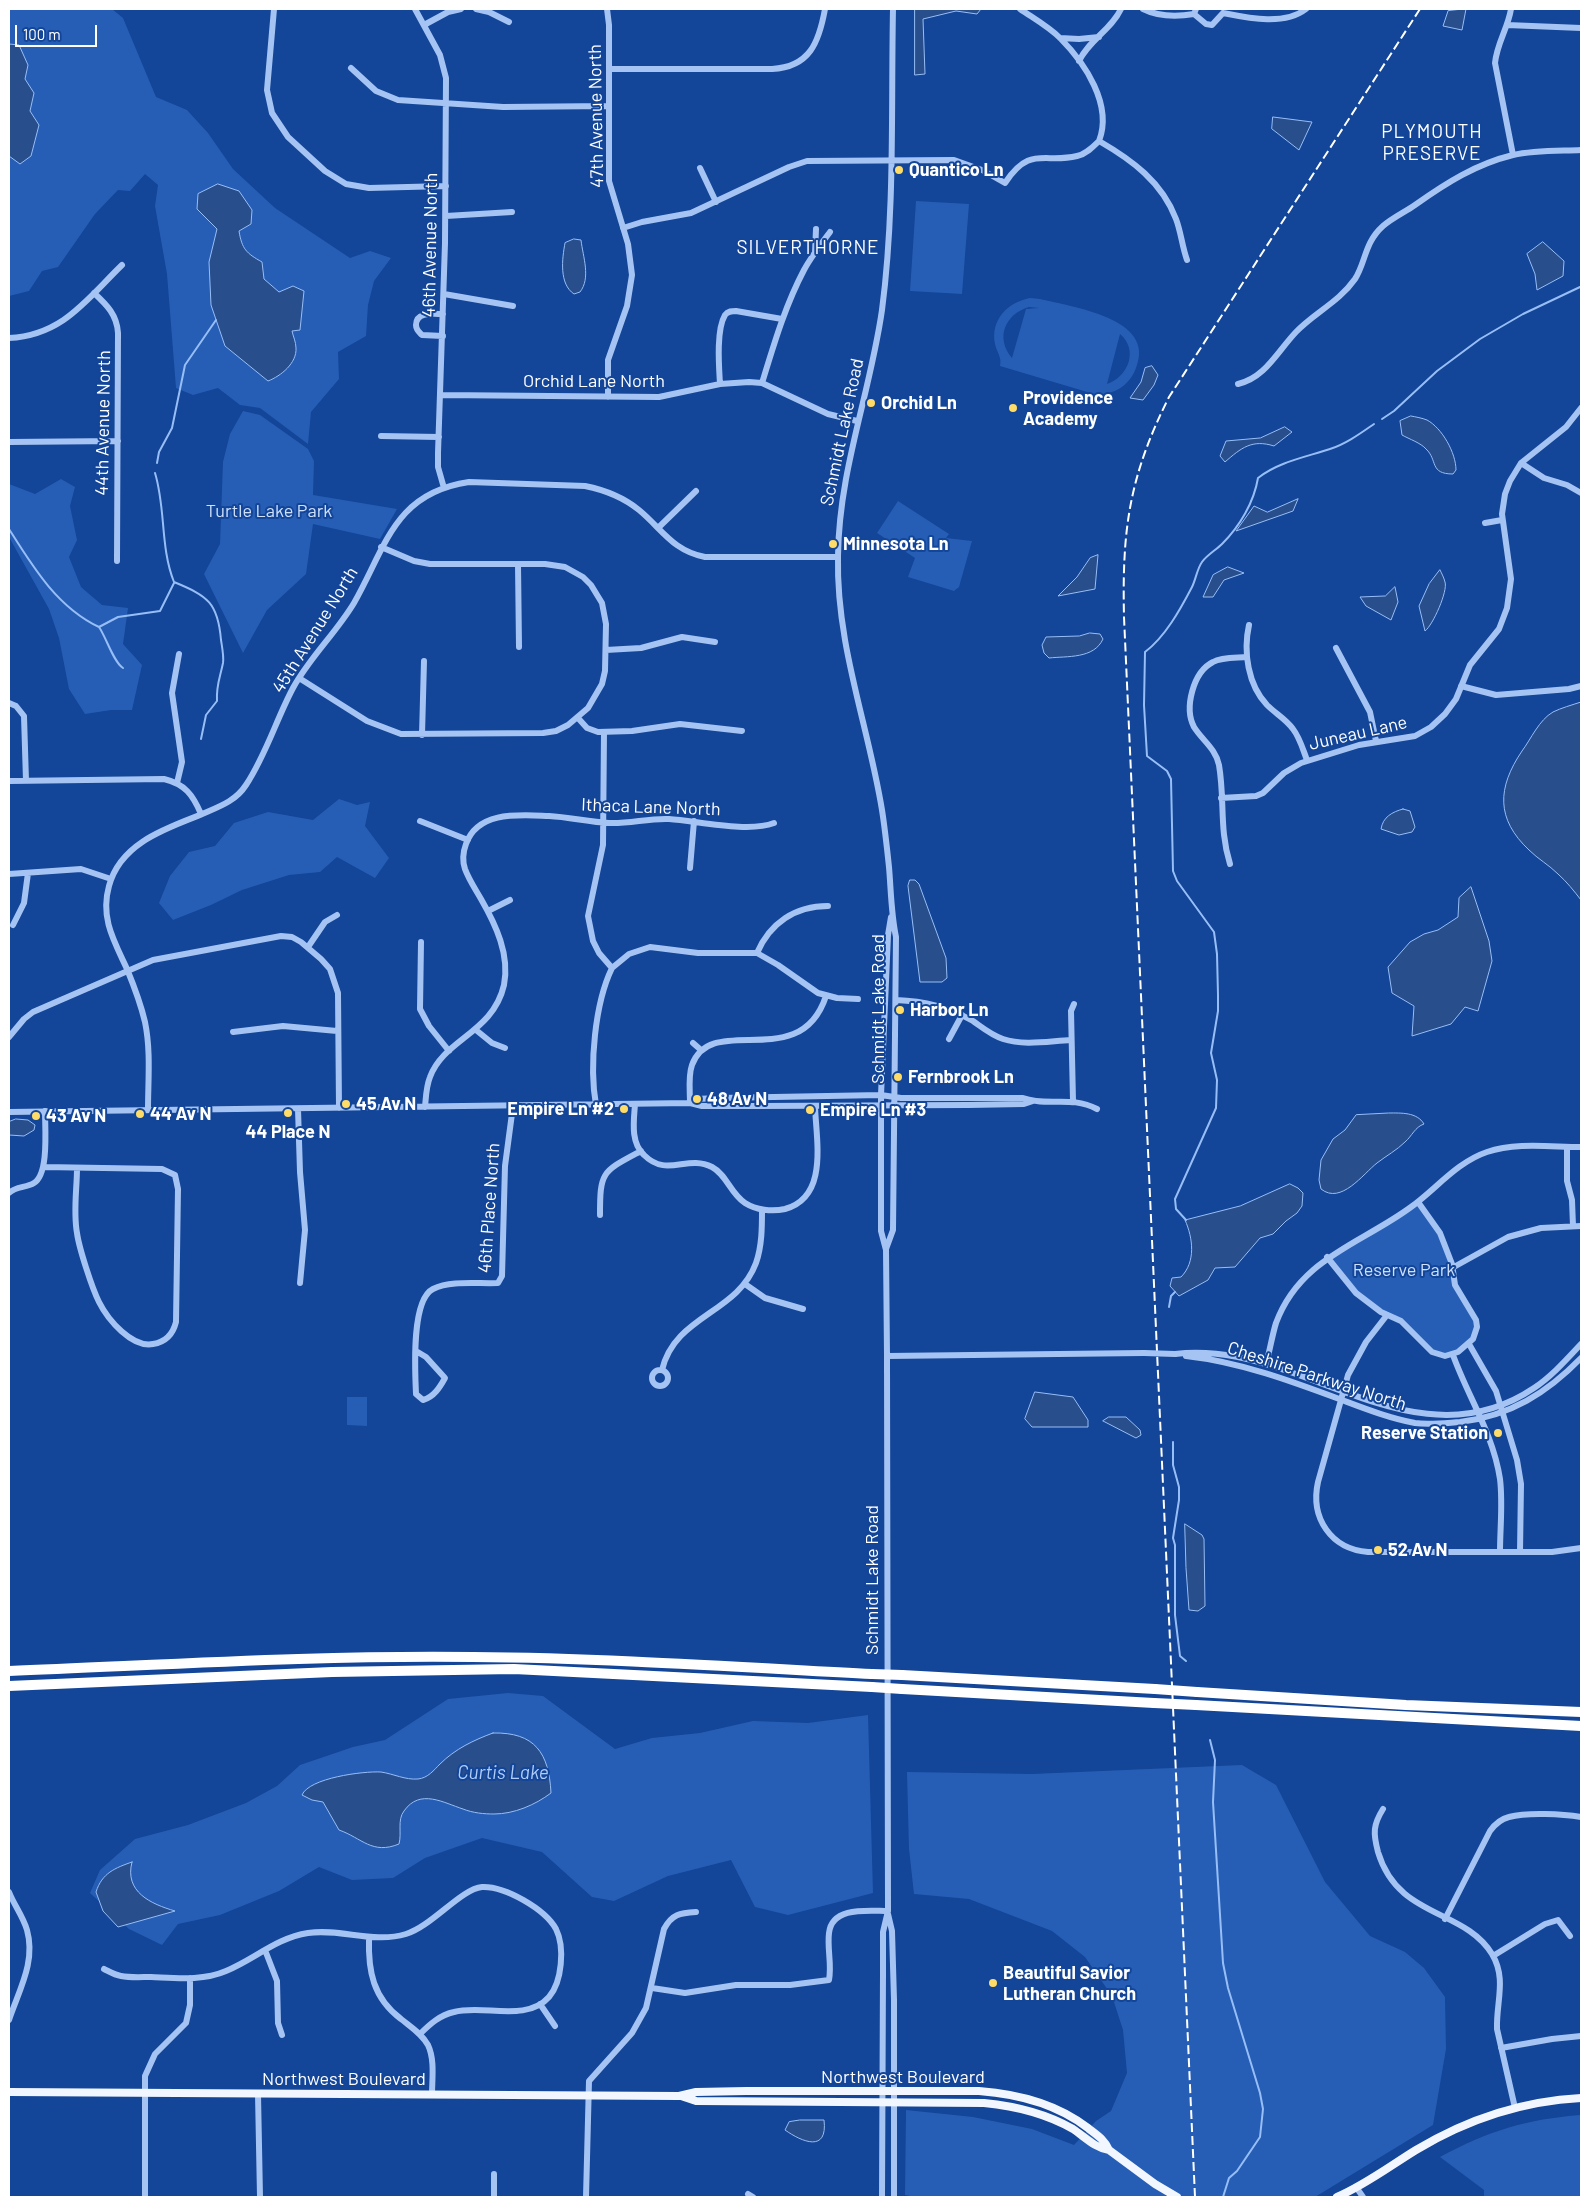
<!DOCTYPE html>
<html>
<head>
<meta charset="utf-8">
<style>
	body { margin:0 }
	#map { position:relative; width:1590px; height:2206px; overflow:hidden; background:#134598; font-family:Barlow,sans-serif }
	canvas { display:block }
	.frame { position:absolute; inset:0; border:10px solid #fff; pointer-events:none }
	.scale { position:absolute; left:15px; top:25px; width:82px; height:22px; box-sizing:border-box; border:2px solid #fff; border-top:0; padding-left:6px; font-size:15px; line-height:18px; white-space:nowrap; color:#fff; -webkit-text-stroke:4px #134598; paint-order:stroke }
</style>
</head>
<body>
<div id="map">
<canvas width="1590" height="2206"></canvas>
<div class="frame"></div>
<div class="scale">100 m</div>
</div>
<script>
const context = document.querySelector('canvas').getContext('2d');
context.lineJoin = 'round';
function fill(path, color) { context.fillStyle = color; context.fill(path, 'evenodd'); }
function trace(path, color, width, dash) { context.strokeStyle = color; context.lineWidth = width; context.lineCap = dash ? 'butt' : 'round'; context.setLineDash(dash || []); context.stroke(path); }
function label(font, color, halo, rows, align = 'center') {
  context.font = font + ' Barlow,sans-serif'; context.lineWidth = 4; context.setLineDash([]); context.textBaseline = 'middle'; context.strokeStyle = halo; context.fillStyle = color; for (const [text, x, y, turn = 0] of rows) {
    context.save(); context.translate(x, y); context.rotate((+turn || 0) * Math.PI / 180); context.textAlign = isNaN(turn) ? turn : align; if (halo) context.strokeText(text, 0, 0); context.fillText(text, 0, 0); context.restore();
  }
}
const green = new Path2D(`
	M9,9H112L123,18L156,97L187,110L208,133L233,169L275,208L350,258L370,251L391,258L374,281L368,305L366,336L338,352L339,379L311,412L308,444L260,408L240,405L218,388L193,395L176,388L167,274L155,206L158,185L145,174L130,191L118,190L95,214L58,267L42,271L29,291L9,296Z
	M916,201L969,204L962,294L910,291Z
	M1030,298L1040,299C1072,307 1157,318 1136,368C1131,382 1120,391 1105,394L1104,397L1000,366C1002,357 997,353 995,344C990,320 1008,302 1030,298ZM1029,307L1039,308L1026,309L1012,358C995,338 1005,314 1029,307ZM1120,334C1139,350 1128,377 1107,384Z
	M243,411L260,415L308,449L314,461L313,495L397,509L380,539L313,524L306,574L267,610L243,653L204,574L220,544L223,462L230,434Z
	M61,479L75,487L70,506L77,540L69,557L81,587L102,605L128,608L123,644L142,665L132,710H111L85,714L69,689L59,638L49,609L9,537V484L35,494Z
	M898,501L949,534L946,538L972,541L959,587L954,591L908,577L915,558L877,533Z
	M339,799L357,805L370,802L365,826L389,858L375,878L337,857L320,872L289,875L242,890L211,905L173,920L159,903L170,876L189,852L215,846L234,823L268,812L313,820Z
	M1418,1202L1440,1233L1455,1285L1472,1313L1475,1335L1458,1352L1438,1355L1404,1324L1368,1304L1330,1262L1338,1250Z
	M347,1397H367V1426L347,1425Z
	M508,1693L543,1696L615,1749L652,1738L700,1733L753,1721L808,1723L868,1715L873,1893L788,1915L755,1907L731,1860L668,1876L614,1901L592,1897L542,1852L482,1838L425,1858L393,1878L352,1880L319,1867L279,1891L220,1915L178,1924L162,1945L129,1929L90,1893L100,1870L135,1839L188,1825L246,1803L277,1786L300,1765L353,1747L385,1740L448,1699Z
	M1242,1765L1276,1785L1325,1882L1370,1936L1405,1952L1424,1968L1445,1997L1446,2049L1433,2125L1315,2197H915L905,2195L906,2110L973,2117L1032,2129L1074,2145L1096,2121L1111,2111L1127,2073L1123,2030L1112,1996L1085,1957L1052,1931L969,1899L914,1894L909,1849L907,1772L1032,1774Z
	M1581,2115V2197H1484V2190L1440,2157C1488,2131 1527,2119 1581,2115Z`);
const water = new Path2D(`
	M915,9H981L977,14L956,11L923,19L925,74L915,75Z
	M1466,9L1462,30L1443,26L1448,11Z
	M9,44L19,45L28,65L25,79L34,93L30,111L39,125L31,156L20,164L9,156Z
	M1273,117L1312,122L1299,150L1272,129Z
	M218,184L239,191L252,210L251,224L239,231C242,249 246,253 262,262L264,279L279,292L293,286L304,291L300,330L292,331C293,336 296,342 296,348C297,363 281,376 268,381L225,346L211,305L209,262L217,229L197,209L198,194Z
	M574,239L581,240C583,257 591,278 580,292L574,294C559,284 562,259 565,243Z
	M1543,242L1564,261L1563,276L1537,290L1535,274L1527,254Z
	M1152,366L1158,375L1154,385L1143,400L1130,398L1141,382L1145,368Z
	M1411,416C1416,417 1422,418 1427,420C1442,428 1456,453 1456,470L1453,474C1429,474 1438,460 1426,449C1421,443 1409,439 1402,435L1400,421Z
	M1285,427L1292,432L1274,446C1252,439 1241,448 1225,462L1220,456L1226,441L1260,438Z
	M1298,499L1293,511L1236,531L1254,506L1267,512Z
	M1098,555L1095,589L1058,596L1077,577L1090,558Z
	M1228,567L1244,573L1224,580L1213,597H1203L1213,575Z
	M1440,570C1442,574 1444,578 1445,582C1448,591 1433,625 1425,631L1419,606L1429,584Z
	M1395,587L1398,602L1391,620L1366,606L1360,597L1385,596Z
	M1090,633L1100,634L1103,639C1094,659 1067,656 1049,658L1044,653L1042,645L1046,637L1079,636Z
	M1581,702V900C1574,891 1567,882 1558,874C1549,865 1538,859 1529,850C1496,819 1497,788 1522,751C1531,739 1539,720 1553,712C1561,708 1572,705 1581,702Z
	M1403,809L1410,811L1415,827L1412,832L1399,835L1381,829C1383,817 1392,812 1403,809Z
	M910,880H915L919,884L946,958L947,978L942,982H920L908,886Z
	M1471,887L1489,941L1492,961L1478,1011L1465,1007L1451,1024L1412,1036L1414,1006L1392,993L1388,967L1410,942L1424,934L1438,930L1458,917L1459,898Z
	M1389,1113C1401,1113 1417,1112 1424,1124C1415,1127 1412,1136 1405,1142C1397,1150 1386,1156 1377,1163C1363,1174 1341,1205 1321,1189L1319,1180L1321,1160L1333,1139L1345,1130L1356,1115Z
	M16,1119L28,1120L35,1125L34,1130L24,1136L9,1135V1122Z
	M1290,1184L1298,1188L1303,1193L1302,1206L1297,1213L1286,1221L1273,1234L1260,1238L1235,1267L1215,1268L1208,1280L1179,1296L1170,1286L1172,1278L1181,1277C1196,1262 1193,1238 1185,1220L1240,1206Z
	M1035,1392L1073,1397L1088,1420V1427H1032L1025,1419Z
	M1109,1417H1126L1140,1430L1141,1435L1136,1438L1103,1421Z
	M1185,1524L1202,1535L1204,1539L1205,1606L1198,1611L1189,1610L1186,1568Z
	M493,1733C535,1732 549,1753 551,1793C535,1805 514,1814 494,1814C484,1814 473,1813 463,1809C444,1803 420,1788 404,1811C397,1820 402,1833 399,1844C372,1855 362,1838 339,1830L323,1802L312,1800L302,1795C309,1778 363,1771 381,1772C394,1774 405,1780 418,1779C428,1778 434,1770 440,1764C455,1749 474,1740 493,1733Z
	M132,1862C124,1892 151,1904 175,1911L118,1927L103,1911L96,1892C102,1873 115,1868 132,1862Z
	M800,2120H824C828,2153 802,2142 785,2130L789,2122Z`);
const stream = new Path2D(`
	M1382,419L1394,411L1437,371L1480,339L1523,314L1580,287
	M157,463L159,452L172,428L185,365L216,320
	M155,473C166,509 160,547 174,582C208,596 218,603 221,640C222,647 224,656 223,663C220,678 216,685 217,701L206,715L201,739
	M9,529C33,567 57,607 99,627L118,617L160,611L174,583
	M99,627C106,637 114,663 123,668
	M1186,1220L1176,1209L1175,1199L1216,1108L1217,1080L1211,1053L1218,1011V995L1217,954L1214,932L1177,881L1173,871L1171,779L1167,771L1147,756L1144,705L1145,652C1165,637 1180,610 1192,587C1196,579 1197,569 1202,562C1207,555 1216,550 1222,544C1240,526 1254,502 1258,478C1278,462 1306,457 1330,449C1346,444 1361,433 1374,424
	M1169,1307L1171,1296L1175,1292
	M1173,1442V1465L1179,1487V1500L1173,1538L1175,1545V1615L1180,1656L1186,1661
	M1210,1740L1215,1760L1213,1802L1223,1963L1228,1988L1260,2093L1263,2109L1260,2137L1237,2171L1229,2178L1223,2197`);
const minor = new Path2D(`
	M274,9L267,90L272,113L288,137L325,171L346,184L369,188L446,186
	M415,9L440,55L446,78L445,243L438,453V467L444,488
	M476,9L489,12L509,22
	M607,9L609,25V181L628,244L632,275L627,306L608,360V397
	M1020,9C1033,18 1049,27 1060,38C1085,63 1113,105 1099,141
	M1143,9C1159,17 1176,17 1194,14
	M1196,9L1194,14L1206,24L1212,25L1223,13
	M1511,9C1508,28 1497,43 1495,63L1513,155
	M1223,13C1248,18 1284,26 1306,9
	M424,25L448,12L461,9
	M1507,25L1581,28
	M1060,38L1079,39L1099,37
	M1079,61C1089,40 1111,30 1121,9
	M351,68L376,91L398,100L503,107L609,106
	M609,69H772C810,67 819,42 825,9
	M700,168L716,202
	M446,216L512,212
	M623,228L642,222L691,213L789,167L807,161L954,160L982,170L1005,183C1030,145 1044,164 1077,156C1086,154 1093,147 1099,141C1132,160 1162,182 1176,219C1181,232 1182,246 1187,260
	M815,253L816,229
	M94,293C107,305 117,315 118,333L117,561
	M444,294L513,306
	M443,336L422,335C419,332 416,330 416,325C416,311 434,314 443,314
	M9,338C63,335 86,300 122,265
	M762,383C774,344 785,306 804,270C811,257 821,244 830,232
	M720,384C719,367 716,330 725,315C728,311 732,311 736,311L782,319
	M1238,384C1265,378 1277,352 1296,332C1314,313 1339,302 1355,279C1366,262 1364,243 1383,226C1392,218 1405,212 1415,205C1446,183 1476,164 1513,155C1535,150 1559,151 1581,150
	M441,395L659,397L720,384L749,382L762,383L828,414L857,421
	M381,436L439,437
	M9,442L118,441
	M1521,463L1544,478L1567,485L1581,493
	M1485,523L1502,520
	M658,528L696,491
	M518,564L519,647
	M1249,625C1243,652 1248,685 1267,705C1276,714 1286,719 1293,729C1300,738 1303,750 1307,760
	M1336,648L1370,712L1376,741
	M606,650L641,648L682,637L715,642
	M299,678L367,721L401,734L543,733L556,731L568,725L588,708L602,684L605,671L606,624L602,603L591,585L583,577L565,567L545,564H430L414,561L381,547
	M1461,686L1496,695L1569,689L1581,686
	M9,703L16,706L24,716L26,781
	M578,718L587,728L598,732L632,731L680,724L742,731
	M422,735L424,661
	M9,781L164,779C185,784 193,795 201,814
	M177,783L182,762L172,693L179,654
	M1221,798L1256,796L1263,793L1284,773L1301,763L1359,745L1415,736L1431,727L1445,714L1456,699L1470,665L1499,629L1507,608L1511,579L1502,514L1505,494L1510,481L1521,463L1566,427L1581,408
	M420,821L468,840
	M1230,864C1219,829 1225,800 1219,765C1216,749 1202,740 1194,727C1184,708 1193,672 1213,662C1222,657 1236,658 1247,657
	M690,868L694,821
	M9,874L81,869L111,879
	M488,911L510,900
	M13,925L24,903L28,873
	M421,942L420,1009L429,1026L449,1051
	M308,947L325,922L337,915
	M757,953C770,923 795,906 828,906
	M612,968L629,954L650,947L698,953H757L778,965L818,993L837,998L858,999
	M896,1000C925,1001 948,1007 973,1021C983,1028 991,1035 1003,1039C1024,1046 1049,1041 1071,1040
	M476,1030L492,1043L505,1048
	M233,1032L283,1026L337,1031
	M9,1037L24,1019L33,1012L153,960L281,936L292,937L301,942L321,959L330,969L338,993L339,1108
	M949,1039L962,1015
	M693,1043L701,1050
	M1073,1101L1071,1011L1074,1004
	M690,1103L695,1099L720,1098L881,1095L901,1098H1023C1049,1107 1070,1095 1097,1109
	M690,1103C690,1091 688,1076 692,1065C712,1011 800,1075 826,996
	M635,1104C634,1120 630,1142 644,1155C667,1178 687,1154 712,1167C727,1175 730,1193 745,1203C756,1210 772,1212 785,1209C829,1197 816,1140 815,1106
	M596,1105C589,1066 595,1003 612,968L599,953L593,941L588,916L603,845L604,732
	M425,1107C426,1097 426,1087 430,1077C444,1039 493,1033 504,985C510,955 496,925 481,899C476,890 469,880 465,869C462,860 463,852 466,844C478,810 521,815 549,816C569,817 589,822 609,823C629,824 649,818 669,819C698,821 748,833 774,823
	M298,1109L300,1172L305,1230L300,1283
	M148,1110C148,1081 151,1051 145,1022C141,1005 134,986 127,969C114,941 100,918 109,886C120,844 164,829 200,815C218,807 235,802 246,785C266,755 276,720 293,688C310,657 336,633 354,603C386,547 394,493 469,482L585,486C605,490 623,497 639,510C662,529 673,551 705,557H838
	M9,1112L690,1103L702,1106H758L968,1105L1024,1104L1033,1101
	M1567,1147V1181L1572,1200L1573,1226
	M44,1167L162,1169L175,1175L178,1189L176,1322C173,1334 166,1342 153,1344C132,1348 108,1320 99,1302C92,1288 79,1248 77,1233C73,1212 77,1189 77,1168
	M9,1193C16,1186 26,1188 34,1183C49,1174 45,1129 45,1111
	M600,1215C600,1171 602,1172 641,1151
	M886,1249L893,1230L896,937C891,913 891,890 889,867C887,848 885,829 882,810C868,724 836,645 838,556C839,470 870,394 882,310C895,211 891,109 893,9
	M1327,1257L1356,1293L1381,1312L1401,1321L1432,1352L1445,1356L1458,1352L1473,1339L1477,1327L1476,1320L1455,1285L1452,1264L1440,1233L1418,1202
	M1452,1268L1508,1237L1541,1228L1581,1226
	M745,1284L765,1298L803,1309
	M1387,1315L1366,1342L1348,1375L1318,1482C1310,1518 1331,1549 1368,1552H1552L1581,1548
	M1469,1344L1496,1391L1517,1460L1521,1484L1520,1552
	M416,1351L426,1357L445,1378C440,1387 434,1397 423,1400L416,1394C415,1371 411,1300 433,1289C451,1280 478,1284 498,1283L502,1276L505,1166L513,1106
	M1175,1354C1218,1349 1256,1360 1296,1374C1376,1403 1454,1442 1534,1388C1552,1376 1566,1360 1581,1344
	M1453,1355C1468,1397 1493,1433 1500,1479C1503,1503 1500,1528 1500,1552
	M887,1356L1144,1353
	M1186,1356C1240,1362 1291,1381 1342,1400C1366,1409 1389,1418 1415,1423C1429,1425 1445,1423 1460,1422C1510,1416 1547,1393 1581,1358
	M1266,1364C1270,1350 1272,1336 1276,1323C1300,1258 1361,1244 1411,1207C1436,1189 1457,1162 1487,1152C1516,1142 1551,1147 1581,1147
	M662,1370C675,1315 737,1314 756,1263C762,1246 762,1227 762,1210
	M652 1378a8 8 0 1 1 16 0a8 8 0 1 1-16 0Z
	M1383,1809C1373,1825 1373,1833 1378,1852C1398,1919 1464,1908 1492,1954C1507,1979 1496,2002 1497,2029L1515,2108
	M9,1892C14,1905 23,1916 27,1930C36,1962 19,1990 9,2020
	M888,1914L892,1931L894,2000V2197
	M1445,1919L1490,1831C1495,1824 1501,1819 1509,1817C1527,1812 1563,1814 1581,1817
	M369,1938C368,1971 373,1998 401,2019C411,2027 422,2034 428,2045C435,2060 432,2079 432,2095
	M265,1950L277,1981L278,2023L282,2035
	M1493,1956L1545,1924L1558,1920L1570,1936
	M104,1969C110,1972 115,1975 121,1976C131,1978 142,1977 151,1977C176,1978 203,1981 226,1971C255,1959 276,1938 308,1933C341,1928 373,1944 406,1934C432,1926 461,1889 482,1887C505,1886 545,1909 556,1929C565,1947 562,1982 549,1997C526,2023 483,2004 454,2012C440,2015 430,2024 420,2034
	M652,1988L685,1993L736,1985H790L829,1980C832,1964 827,1949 829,1933C832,1906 868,1911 888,1911
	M540,2004L555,2026
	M1501,2048L1552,2039L1581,2036
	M258,2094L260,2197
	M494,2174V2197
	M1356,2187L1363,2197
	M748,2194L753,2197
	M145,2197V2076L155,2054L186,2023L190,2005V1978
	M586,2197L589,2081L632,2033L646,2008L664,1929C672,1914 680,1913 696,1912
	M882,2197L883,1971V1932L888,1911L887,1356L886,1250L881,1231V1095L888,935L891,917`);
const major = new Path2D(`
	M9,2092L679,2096L696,2092L746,2091H979C1019,2094 1057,2104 1088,2128C1097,2135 1105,2140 1109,2150
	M681,2096L696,2101L984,2103C1015,2106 1045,2113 1073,2129C1085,2137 1095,2148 1109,2150L1155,2184L1177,2197
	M1337,2197C1365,2185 1390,2166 1416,2150C1466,2120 1523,2101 1581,2098`);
const highway = new Path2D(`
	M9,1671C163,1665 318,1655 473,1657C606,1658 739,1667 872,1674
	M902,1675L1155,1689
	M9,1686L332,1672L514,1669L872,1687
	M902,1689L1154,1703
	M1197,1692L1406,1705L1581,1712
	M1196,1705L1581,1726`);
const rail = new Path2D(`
	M1195,2197L1124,617C1122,529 1129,477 1169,397L1420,9`);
const minorBridge = new Path2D(`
	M1144,1353L1175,1354`);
const highwayBridge = new Path2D(`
	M872,1674L902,1675
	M872,1687L902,1689
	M1155,1689L1197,1692
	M1154,1703L1196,1705`);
const markers = [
	[899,170,5,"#ffdc67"],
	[871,403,5,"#ffdc67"],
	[1013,408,5,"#ffdc67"],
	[833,544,5,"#ffdc67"],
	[900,1010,5,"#ffdc67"],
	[898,1077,5,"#ffdc67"],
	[697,1099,5,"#ffdc67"],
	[346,1104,5,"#ffdc67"],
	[624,1109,5,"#ffdc67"],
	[810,1110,5,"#ffdc67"],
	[288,1113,5,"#ffdc67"],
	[140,1114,5,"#ffdc67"],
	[36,1116,5,"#ffdc67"],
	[1498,1433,5,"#ffdc67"],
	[1378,1550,5,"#ffdc67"],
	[993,1983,5,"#ffdc67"]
];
const streetNames = [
	["47th Avenue North",596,116,-91],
	["46th Avenue North",430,245,-89],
	["Orchid Lane North",594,381],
	["44th Avenue North",103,423,-89],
	["Schmidt Lake Road",842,432,-78],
	["45th Avenue North",315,630,-58],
	["Juneau Lane",1358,733,-13],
	["Ithaca Lane North",651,807,2],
	["Schmidt Lake Road",878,1009,-90],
	["46th Place North",489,1208,-86],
	["Cheshire Parkway North",1317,1376,18],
	["Schmidt Lake Road",872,1580,-90],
	["Northwest Boulevard",903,2077],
	["Northwest Boulevard",344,2079]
];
const poiNames = [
	["Quantico Ln",909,170],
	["Providence",1023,398],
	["Academy",1023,419],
	["Orchid Ln",881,403],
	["Minnesota Ln",843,544],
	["Harbor Ln",910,1010],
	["Fernbrook Ln",908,1077],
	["48 Av N",707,1099],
	["45 Av N",356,1104],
	["Empire Ln #2",614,1109,"right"],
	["Empire Ln #3",820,1110],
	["44 Av N",150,1114],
	["43 Av N",46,1116],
	["44 Place N",288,1132,"center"],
	["Reserve Station",1488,1433,"right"],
	["52 Av N",1388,1550],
	["Beautiful Savior",1003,1973],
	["Lutheran Church",1003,1994]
];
const parkNames = [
	["Turtle Lake Park",269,511],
	["Reserve Park",1404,1270]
];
const neighbourhoodNames = [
	["PLYMOUTH",1432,132],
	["PRESERVE",1432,154],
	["SILVERTHORNE",808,248]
];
const waterNames = [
	["Curtis Lake",503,1773]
];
fill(green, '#265eb6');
fill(water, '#294e8c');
trace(water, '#97bef6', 1);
trace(stream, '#97bef6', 2);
trace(minor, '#a5c4f3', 6);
trace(major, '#f1f6ff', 8);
trace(highway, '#fff', 10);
trace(rail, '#fff', 2, [9, 4]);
trace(minorBridge, '#a5c4f3', 6);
trace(highwayBridge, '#fff', 10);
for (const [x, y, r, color] of markers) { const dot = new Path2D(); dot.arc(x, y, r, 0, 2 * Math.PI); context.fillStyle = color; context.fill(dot); trace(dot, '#134598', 2); }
label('18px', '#fff', '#134598', streetNames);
label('bold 18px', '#fff', '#134598', poiNames, 'left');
label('18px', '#cde0fd', '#134598', parkNames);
context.letterSpacing = '1px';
label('19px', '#fff', '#134598', neighbourhoodNames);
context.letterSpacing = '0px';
label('italic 19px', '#b1cefa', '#134598', waterNames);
</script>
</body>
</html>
